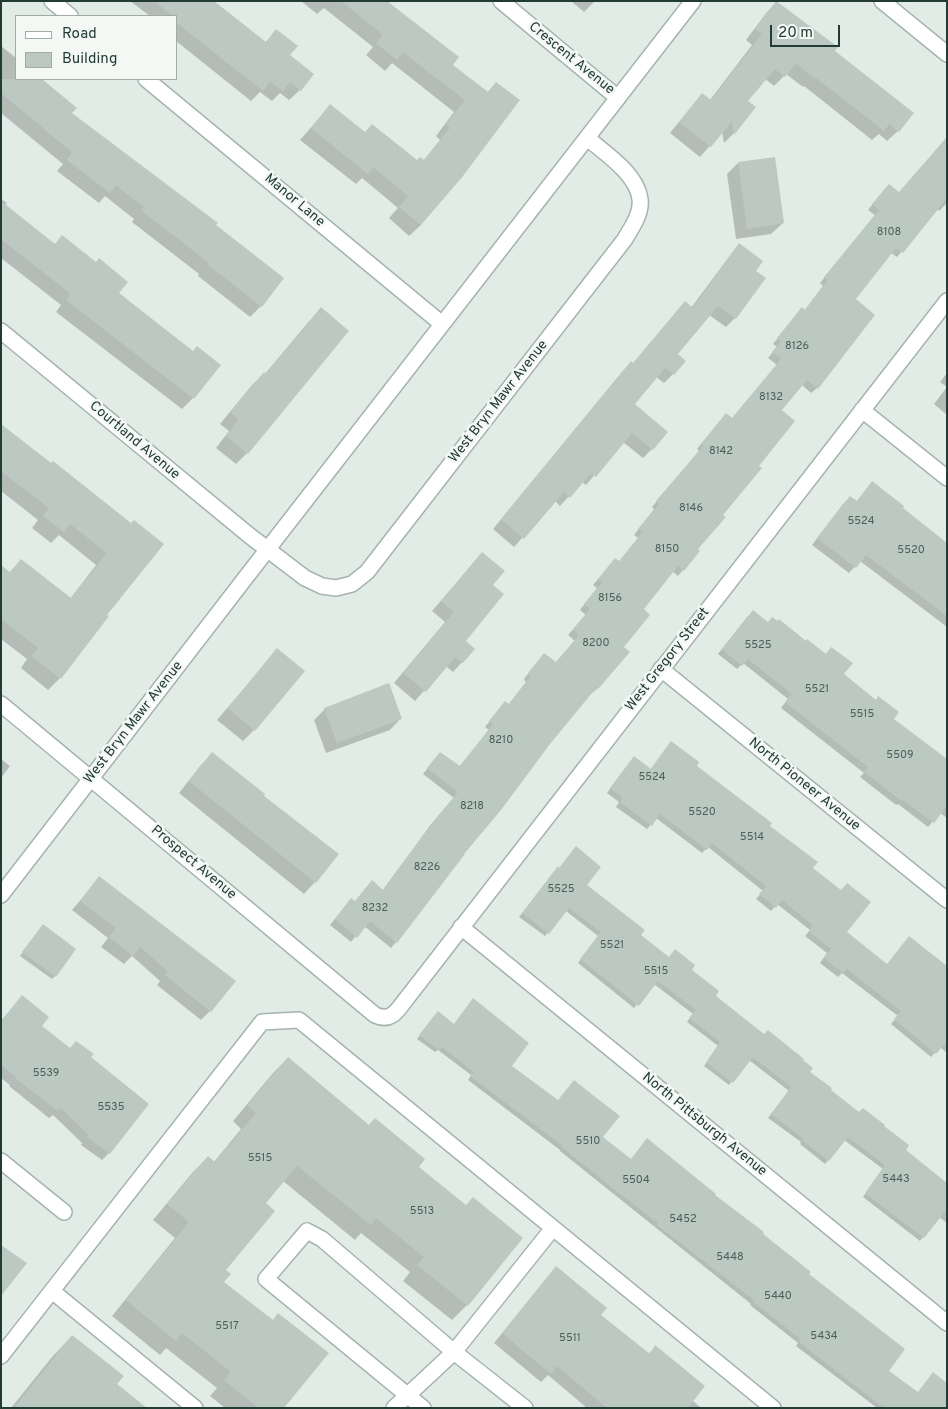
<!DOCTYPE html>
<html>
<head>
<meta charset="utf-8">
<style>
	body { margin:0 }
	#map { position:relative; width:948px; height:1409px; overflow:hidden; background:#e2ece7; font-family:Overpass,sans-serif }
	canvas { display:block }
	.frame { position:absolute; inset:0; border:2px solid #233c33; pointer-events:none }
	.legend { position:absolute; left:15px; top:15px; width:162px; height:65px; box-sizing:border-box; background:#f3f8f5; border:1px solid #a0ada7; margin:0; padding:6px 9px; list-style:none; font-size:15px; color:#233c33 }
	.legend li { display:flex; align-items:center; gap:10px; height:25px }
	.legend b { width:25px; border:1px solid #a0ada7 }
	.scale { position:absolute; left:770px; top:25px; width:70px; height:22px; box-sizing:border-box; border:2px solid #233c33; border-top:0; padding-left:6px; font-size:15px; line-height:18px; white-space:nowrap; color:#233c33; -webkit-text-stroke:4px #f3f8f5; paint-order:stroke }
</style>
</head>
<body>
<div id="map">
<canvas width="948" height="1409"></canvas>
<div class="frame"></div>
<ul class="legend">
<li><b style="height:6px;background:#fff"></b>Road</li>
<li><b style="height:14px;background:#bbc9c2"></b>Building</li>
</ul>
<div class="scale">20 m</div>
</div>
<script>
const context = document.querySelector('canvas').getContext('2d');
context.lineJoin = 'round';
function fill(path, color) { context.fillStyle = color; context.fill(path, 'evenodd'); }
function trace(path, color, width, dash) { context.strokeStyle = color; context.lineWidth = width; context.lineCap = dash ? 'butt' : 'round'; context.setLineDash(dash || []); context.stroke(path); }
function label(font, color, halo, rows, align = 'center') {
  context.font = font + ' Overpass,sans-serif'; context.lineWidth = 5; context.setLineDash([]); context.textBaseline = 'middle'; context.strokeStyle = halo; context.fillStyle = color; for (const [text, x, y, turn = 0] of rows) {
    context.save(); context.translate(x, y); context.rotate((+turn || 0) * Math.PI / 180); context.textAlign = isNaN(turn) ? turn : align; if (halo) context.strokeText(text, 0, 0); context.fillText(text, 0, 0); context.restore();
  }
}
const shadow = new Path2D(`
	M130,1H213L265,43L277,31L288,56L300,90L289,100L280,93L272,101L260,92L251,101L176,41V16H150Z
	M301,1H387L451,65L487,93L496,83L421,225L409,236L389,218L398,208L362,178L356,184L300,140L330,106L364,133L417,161H423L440,140L436,136L454,112L392,63L385,71L366,55L373,47L324,8L317,14Z
	M571,1H595L584,12Z
	M777,2L833,51L898,131L887,141L879,134L872,140L804,86L803,87L786,74L774,86L765,79L746,101L754,107L733,134L724,143L722,132L700,157L670,133L702,94L710,100L752,45L746,40L767,12Z
	M1,46L16,58V79H40L75,108L71,114L282,278L261,306L250,317L198,276L199,274L132,222L134,219L105,196L99,203L57,171L63,164L1,113Z
	M947,137V203L939,211L937,209L897,257L891,253L854,299L817,388L811,393L802,385L780,410L721,515L696,550L698,552L678,576L672,571L642,610L598,688L592,693L591,692L549,743L396,942L391,948L364,926L351,942L330,925L346,905L382,891L432,823L454,798L423,774L440,753L459,767L489,730L485,727L500,708L508,705L526,682L524,679L539,660L555,663L575,641L568,635L586,615L580,610L597,588L593,585L610,565L619,562L638,538L634,535L654,509L652,507L699,451L697,449L721,420H731L777,365L768,358L777,347L773,344L797,314L804,311L823,286L820,283L875,215L868,210L884,190L899,194Z
	M738,163L783,223L771,234L736,239L727,174Z
	M1,199L7,203L5,206L54,245L62,237L117,293L192,352L219,365L193,398L182,409L56,312L61,305L1,258Z
	M740,245L754,271L764,278L735,318L726,327L709,315L676,354L684,361L673,374L664,383L656,377L633,404L652,449L643,458L623,442L586,485L582,482L560,506L555,501L514,547L493,529L622,372L633,364L685,303L691,308L731,254Z
	M310,320L247,453L236,464L216,448L229,431L220,424L252,385L264,374H265Z
	M947,373V415L934,404L947,387L940,382Z
	M1,425L131,524L106,615L107,616L60,678L48,690L21,668L27,659L1,639V567L9,573L21,560L70,599L96,565L59,535L51,543L32,528L38,520L1,491Z
	M872,483L947,547V627L860,561L849,573L812,545L843,504L850,498L856,502Z
	M482,553L491,585L464,641L474,649L453,672L446,666L415,701L394,683L445,622L432,611Z
	M748,616L842,674L892,719L947,760V818L940,813L928,827L898,804L896,805L860,777L864,773L781,708L788,699L743,663L737,669L718,654Z
	M277,650L254,730L243,741L217,720Z
	M325,709L401,718L390,730L326,753L314,720Z
	M667,747L695,766L768,826L812,868L845,932L887,965L947,968V1053L940,1047L931,1057L891,1024L898,1016L842,973L838,977L820,963L827,953L805,936L810,930L777,904L771,911L756,899L763,891L708,847L702,853L656,818L647,829L616,807L619,802L607,793L630,762L650,770Z
	M212,754L262,796L315,882L304,894L179,793L201,765Z
	M1,759L10,766L1,778Z
	M555,871L585,886L639,936L668,958L690,970L714,996L829,1090L947,1184V1223L939,1217L920,1241L863,1197L883,1169L844,1140L825,1164L800,1144L801,1142L768,1118L789,1091L749,1060L729,1085L704,1066L718,1046L687,1022L693,1014L654,984L634,1008L578,963L598,936L566,911L545,936L519,917Z
	M99,878L210,1011L201,1020L157,985L160,981L132,956L124,964L101,947L108,938L72,910Z
	M40,929L55,976L52,979L20,956Z
	M22,997L40,1026L70,1049L90,1057L109,1153L102,1160L81,1145L82,1143L53,1115L49,1118L9,1086L10,1085L1,1078V1021Z
	M434,1016L510,1066L630,1160L713,1195L808,1274L887,1371L917,1393L946,1408H877L796,1346L798,1343L750,1305L751,1304L560,1151V1150L468,1080L471,1075L438,1050L435,1052L417,1039Z
	M288,1058L417,1167L467,1305L452,1320L403,1281L410,1272L361,1233L355,1240L283,1181L264,1203L224,1270L222,1282L272,1321L279,1314L283,1408H225L210,1396L217,1388L166,1348L160,1355L112,1316L175,1238L153,1220L193,1172L208,1157L214,1162L241,1129L233,1121L273,1073Z
	M556,1268L599,1315L648,1354L656,1347L692,1400L701,1408H587L548,1375L541,1382L494,1343Z
	M72,1336L115,1384L145,1408H11L52,1357Z`);
const building = new Path2D(`
	M154,1H214L266,42L276,29L298,46L290,55L314,74L301,91L290,82L283,91L270,81L263,91L176,22V16H173Z
	M341,1H387L459,57L453,65L488,92L496,82L520,100L463,176L421,225L399,207L408,196L373,167L368,174L311,128L330,104L365,132L372,124L417,160L420,157L424,160L450,128L446,124L465,100L403,52L397,60L376,43L383,35Z
	M776,1L838,47L835,51L914,113L899,132L889,124L884,131L815,77L814,78L796,63L785,77L775,69L748,101L756,107L734,135L732,121L711,147L679,122L702,93L711,100L762,34L755,29Z
	M1,79H42L77,108L72,113L218,223L216,225L284,278L262,307L208,265L209,263L142,211L144,207L116,185L110,193L67,160L72,152L1,93Z
	M947,137V198L903,253L896,248L856,299L875,315L818,389L807,380L782,410L795,421L759,466L762,468L723,515L726,517L698,549L700,551L684,571L678,566L644,609L650,615L624,647L630,652L598,689L597,687L550,744L501,810L464,854H465L397,943L370,921L357,938L335,919L351,898L355,901L372,880L383,890L437,817L458,792L427,768L440,752L460,766L493,724L489,721L505,701L509,704L531,676L528,673L544,653L556,662L579,635L573,629L590,609L584,604L602,582L598,579L615,558L619,561L643,532L638,529L659,504L656,501L704,445L701,444L726,413L732,418L781,359L772,352L781,341L777,338L802,307L805,310L828,280L824,277L879,210L872,204L889,184L899,192Z
	M775,157L784,223L747,229L738,162Z
	M1,201L55,244L62,235L96,262L99,258L128,282L119,293L193,351L197,346L221,365L194,399L66,300L71,294L1,239Z
	M739,243L763,261L756,271L766,278L736,319L718,306L678,354L686,361L674,375L665,368L635,404L668,432L653,450L632,433L596,477L591,473L570,498L564,492L524,539L501,519L631,361L633,363L685,301L693,308Z
	M321,307L349,331L248,454L226,436L239,419L230,412L264,372L266,374Z
	M1,424L51,463L53,461L131,523L134,520L164,544L107,615L109,616L61,679L31,656L38,648L1,619V565L10,572L21,559L71,598L107,553L70,524L64,532L43,516L49,508L1,471Z
	M872,481L904,506L903,508L947,543V616L866,555L856,568L817,538L850,496L857,501Z
	M482,552L505,571L493,585L504,594L466,641L475,649L463,663L455,657L426,692L403,673L454,612L441,601Z
	M753,610L768,622L772,617L778,621L779,619L806,641L807,639L826,654L831,647L853,663L844,674L876,700L878,696L899,712L894,719L947,759V806L934,823L903,800L902,801L864,772L868,767L785,702L792,694L748,659L742,666L722,649Z
	M277,648L305,671L255,731L228,708Z
	M389,683L402,719L337,743L324,708Z
	M671,741L699,762L697,766L772,823L770,826L818,862L813,868L841,890L847,883L871,902L847,932L887,964L909,936L947,966V1041L936,1054L894,1019L901,1011L847,969L843,973L824,958L831,949L809,931L813,925L782,900L776,908L759,894L766,886L712,843L707,850L660,814L652,826L620,802L623,798L610,788L634,756L651,769Z
	M212,752L265,794L264,796L339,854L316,883L189,781Z
	M576,846L601,867L587,885L645,930L641,935L669,957L675,949L695,965L692,970L719,991L716,996L764,1034L768,1030L804,1059L803,1060L813,1068L810,1072L832,1088L831,1090L859,1112L863,1108L885,1125L884,1126L909,1145L906,1150L947,1183V1209L924,1238L865,1193L885,1165L848,1137L829,1161L802,1140L803,1138L771,1114L791,1087L753,1057L733,1083L707,1063V1061L720,1042L689,1018L696,1010L658,981L639,1006L580,959L601,932L569,908L549,934L522,913L558,866L559,868Z
	M99,876L236,981L211,1012L165,975L168,971L140,947L133,956L109,937L116,928L80,901Z
	M43,924L76,949L56,977L22,952Z
	M22,995L49,1017L42,1026L70,1048L76,1041L94,1054L91,1057L149,1104L110,1154L87,1137L89,1135L61,1108L58,1111L15,1078L16,1077L1,1065V1021Z
	M473,998L529,1043L512,1066L558,1100L574,1080L594,1096L620,1116L603,1137L631,1159L647,1138L716,1194L715,1195L764,1232L763,1234L811,1272L809,1274L905,1349L889,1371L918,1392L933,1372L947,1383V1408H884L799,1342L801,1339L753,1302L754,1300L657,1225L658,1223L610,1186L562,1147L563,1146L470,1076L474,1072L442,1047L439,1050L419,1035L438,1011L454,1024Z
	M288,1057L369,1125L375,1118L425,1159L419,1167L466,1205L473,1197L523,1238L468,1306L417,1265L424,1257L376,1218L371,1225L297,1166L266,1203L275,1211L226,1270L231,1274L224,1282L273,1320L278,1313L329,1353L284,1408H259L224,1380L231,1372L182,1333L176,1341L126,1300L189,1222L167,1204L208,1156L215,1162L256,1113L247,1105Z
	M1,1245L27,1263L1,1296Z
	M556,1266L607,1308L601,1315L650,1354L655,1345L705,1386L688,1408H607L557,1366L551,1374L502,1333Z
	M72,1335L124,1376L117,1384L147,1408H14Z`);
const minor = new Path2D(`
	M52,1L70,16
	M501,1L618,98
	M882,1L947,54
	M146,79L442,324
	M1,331L250,536L305,578L322,586L336,588L352,584L367,572L625,239C632,227 642,213 640,199C637,174 605,153 587,138
	M862,410L947,478
	M661,669L947,900
	M1,704L375,1015C392,1023 398,1009 407,998L947,301
	M1,895L250,572L693,1
	M461,927L947,1323
	M1,1161L64,1212
	M52,1291L195,1408
	M1,1356L262,1022L299,1020L773,1408
	M394,1408L454,1352L553,1228
	M423,1408L266,1279L307,1231L322,1239L454,1352L525,1408`);
const numberNames = [
	["8108",889,233],
	["8126",797,347],
	["8132",771,398],
	["8142",721,452],
	["8146",691,509],
	["5524",861,522],
	["8150",667,550],
	["5520",911,551],
	["8156",610,599],
	["8200",596,644],
	["5525",758,646],
	["5521",817,690],
	["5515",862,715],
	["8210",501,741],
	["5509",900,756],
	["5524",652,778],
	["8218",472,807],
	["5520",702,813],
	["5514",752,838],
	["8226",427,868],
	["5525",561,890],
	["8232",375,909],
	["5521",612,946],
	["5515",656,972],
	["5539",46,1074],
	["5535",111,1108],
	["5510",588,1142],
	["5515",260,1159],
	["5443",896,1180],
	["5504",636,1181],
	["5513",422,1212],
	["5452",683,1220],
	["5448",730,1258],
	["5440",778,1297],
	["5517",227,1327],
	["5434",824,1337],
	["5511",570,1339]
];
const streetNames = [
	["Crescent Avenue",571,59,39],
	["Manor Lane",294,201,40],
	["West Bryn Mawr Avenue",499,402,-52],
	["Courtland Avenue",134,441,40],
	["West Gregory Street",668,660,-52],
	["West Bryn Mawr Avenue",134,723,-52],
	["North Pioneer Avenue",804,785,39],
	["Prospect Avenue",193,863,40],
	["North Pittsburgh Avenue",704,1125,39]
];
fill(shadow, '#0003');
fill(building, '#bbc9c2');
trace(minor, '#a5b4ad', 18);
trace(minor, '#fff', 15);
label('11px', '#495f57', null, numberNames);
label('14px', '#233c33', '#f3f8f5', streetNames);
</script>
</body>
</html>
